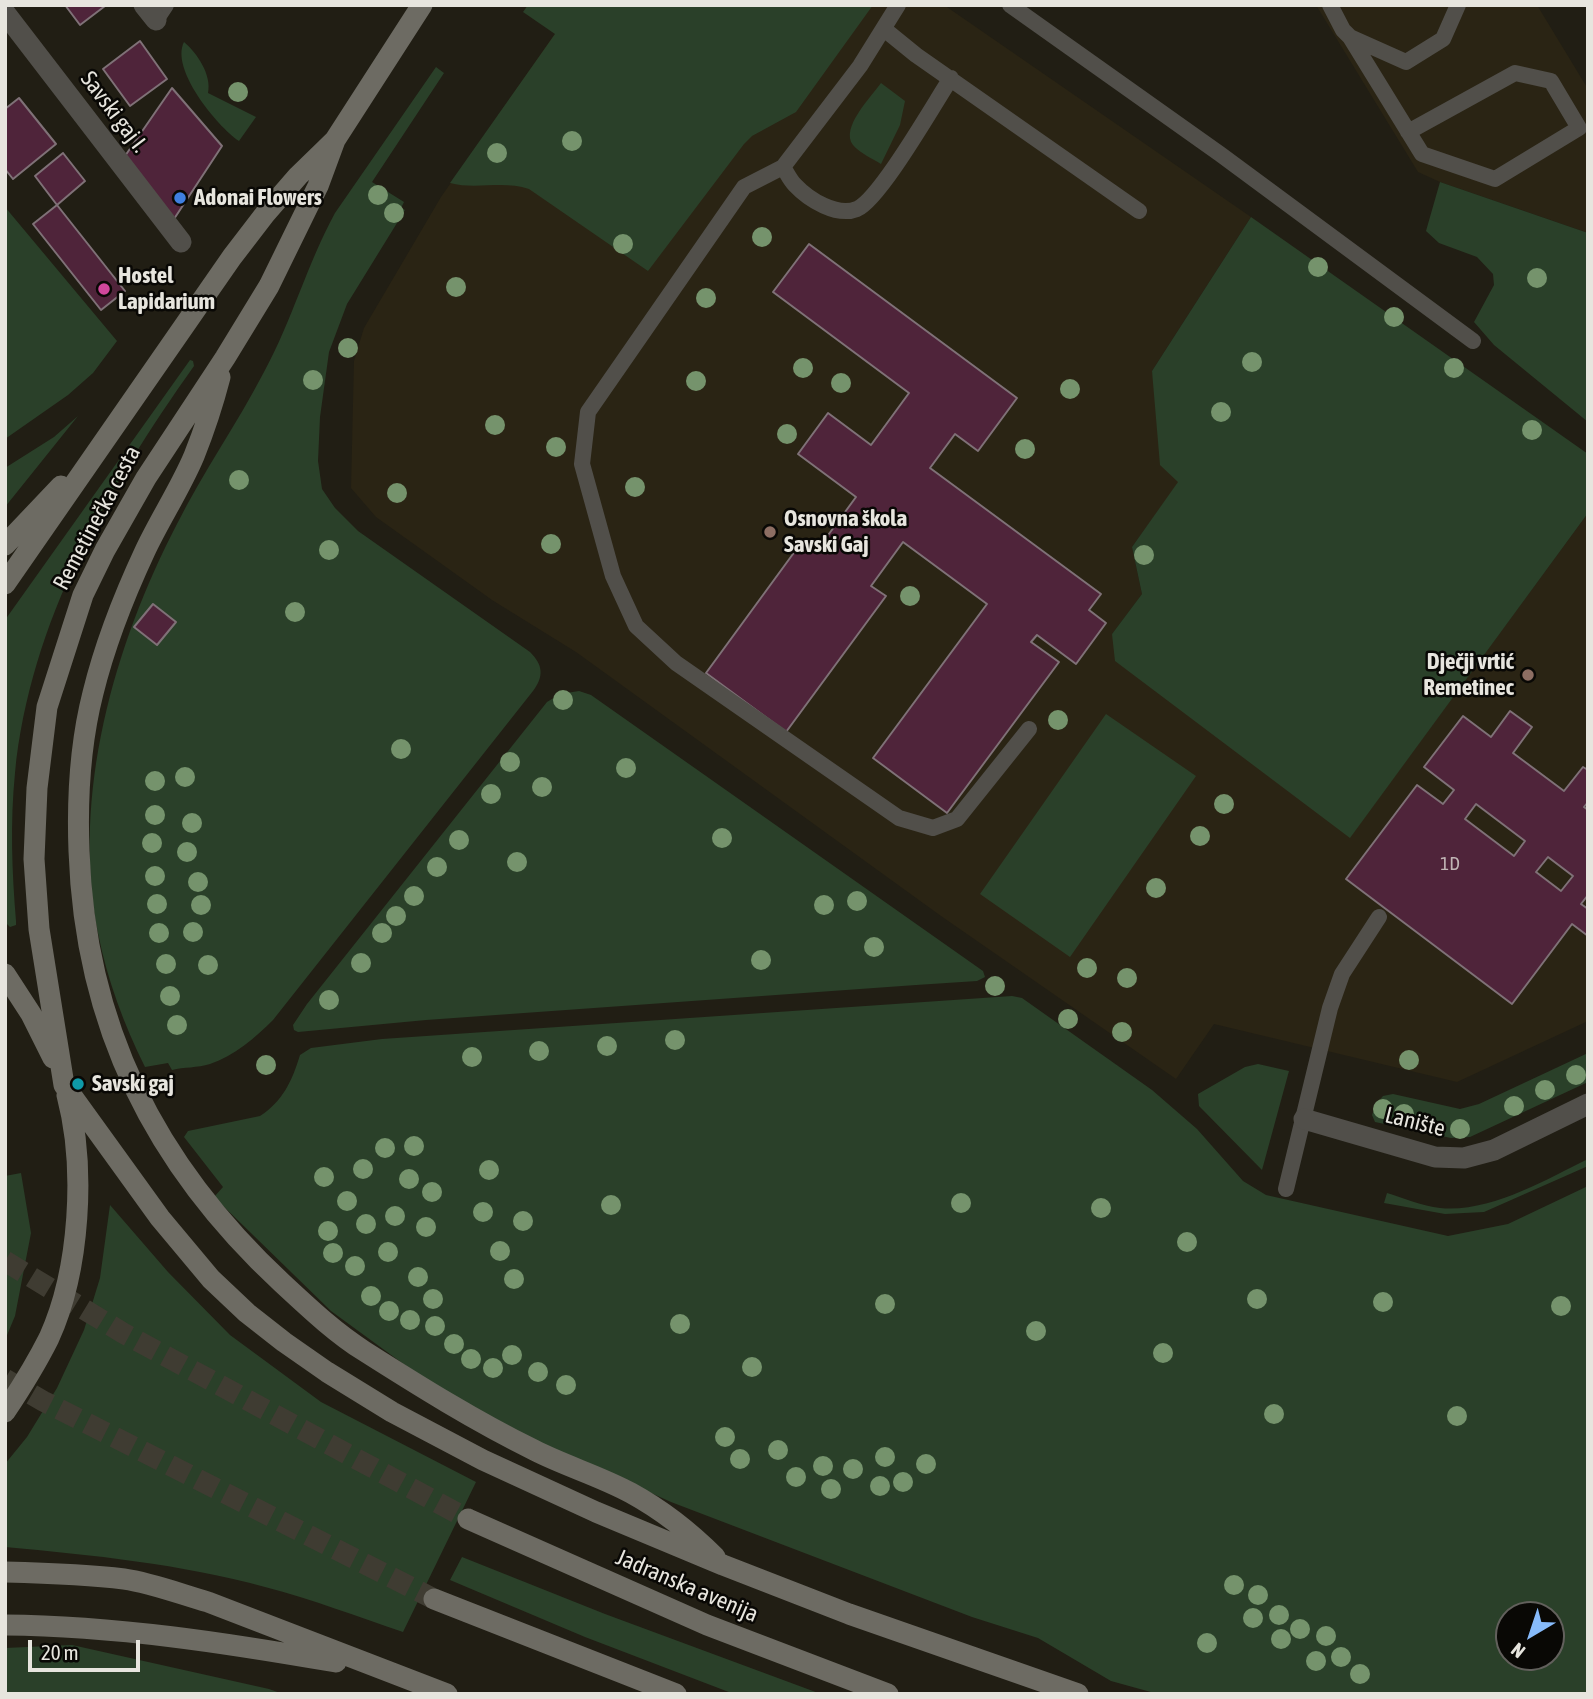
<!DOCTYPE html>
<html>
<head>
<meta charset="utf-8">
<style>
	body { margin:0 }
	#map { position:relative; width:1593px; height:1699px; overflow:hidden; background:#211e14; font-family:"Asap Condensed",sans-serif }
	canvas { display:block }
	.frame { position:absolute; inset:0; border:7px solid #e7e5de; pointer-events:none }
	.north { position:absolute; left:1495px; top:1601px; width:70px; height:70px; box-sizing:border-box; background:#090805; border:2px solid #62605c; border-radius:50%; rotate:219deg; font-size:19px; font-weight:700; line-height:28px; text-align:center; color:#e7e5de }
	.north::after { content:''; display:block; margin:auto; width:24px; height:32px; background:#87bbfb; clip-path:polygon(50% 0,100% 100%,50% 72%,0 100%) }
	.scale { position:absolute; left:28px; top:1640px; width:112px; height:32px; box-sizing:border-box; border:4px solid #e7e5de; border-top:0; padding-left:9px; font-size:21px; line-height:24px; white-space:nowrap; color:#e7e5de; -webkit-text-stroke:5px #090805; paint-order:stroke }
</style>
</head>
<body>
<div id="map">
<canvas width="1593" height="1699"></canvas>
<div class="frame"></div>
<div class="north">N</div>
<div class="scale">20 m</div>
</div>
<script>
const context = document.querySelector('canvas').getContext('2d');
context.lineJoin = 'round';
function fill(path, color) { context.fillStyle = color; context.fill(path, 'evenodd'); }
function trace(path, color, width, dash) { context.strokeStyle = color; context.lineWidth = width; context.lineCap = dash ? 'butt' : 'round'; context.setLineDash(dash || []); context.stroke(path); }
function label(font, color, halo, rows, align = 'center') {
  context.font = font + ' "Asap Condensed",sans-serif'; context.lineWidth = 5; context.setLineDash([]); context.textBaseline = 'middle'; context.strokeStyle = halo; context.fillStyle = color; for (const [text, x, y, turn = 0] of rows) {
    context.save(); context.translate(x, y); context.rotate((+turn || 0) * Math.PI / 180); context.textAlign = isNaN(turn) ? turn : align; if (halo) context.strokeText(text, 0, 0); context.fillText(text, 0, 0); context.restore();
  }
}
const built = new Path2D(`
	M584,5H944L1251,217L1152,371L1179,482L1132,547L1142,594L1112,634L1350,837L1588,513V1021L1457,1082L1214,1024L1176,1079L941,916L576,652L492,600L376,517L351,488L354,361L364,328L441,197L554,35Z
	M1316,5H1537L1588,89V233L1440,182L1418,172Z`);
const green = new Path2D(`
	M528,5H873L796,112L752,136L744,144L648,271L529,189C503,180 476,190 450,183L555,34L523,12Z
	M184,42C197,53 212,75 208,93L256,117L239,141C217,126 170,69 184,42Z
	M436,67L444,73L372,182L404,202L401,208L405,210L347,304L329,352L320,417L318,461L322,489L335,508L358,531L530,652C543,665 544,676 533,691L273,1020C255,1038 234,1056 210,1064C197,1068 184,1067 172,1070L168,1063L145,1067C124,1025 107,979 98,933C71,796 114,645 177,524C203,472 237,424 264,372C292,321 307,264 335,213Z
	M881,83L905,101L900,125L881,164C873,159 860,153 853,145C840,128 871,97 881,83Z
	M1440,182L1588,233V422L1494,345L1474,322L1494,285L1493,274L1477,257L1439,243L1426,231Z
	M5,207L117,341L93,373L68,395L5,439Z
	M1251,217L1588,454V513L1350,838L1115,661L1112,634L1142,594L1132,547L1178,482L1160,465L1152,371Z
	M190,360L193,361L194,366C108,487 30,622 15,773C10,823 12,872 16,921V925L10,927L5,922V620Z
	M78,416L5,507V468L54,437Z
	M579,691L591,695L983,971L985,977L977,981L916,985L426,1020L298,1032L294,1030L293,1025L307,1004L547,702L560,694Z
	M1106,714L1196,776L1070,957L980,894Z
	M1012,996L1022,998L1152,1090L1197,1129L1243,1181L1266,1195L1448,1236L1508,1224L1588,1186V1694H1158L1111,1681L1038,1638L972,1617L671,1502L534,1440L435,1387L331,1311L214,1197L223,1187L184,1137L188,1131L260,1116C283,1101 292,1081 300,1055L311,1048L382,1039ZM1509,1615H1551V1657H1509Z
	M1588,1053V1082L1470,1137L1451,1138L1375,1122L1372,1115L1376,1104L1383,1096L1393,1094L1460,1109L1479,1104Z
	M1258,1064L1289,1071L1262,1170L1199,1106L1198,1094L1245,1067Z
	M1588,1159V1166L1484,1212L1445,1214L1384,1203L1387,1193C1404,1198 1422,1206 1440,1208C1490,1213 1545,1180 1588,1159Z
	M21,1173L31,1233L15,1316L5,1340V1176Z
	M110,1205L168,1272L230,1335L321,1402L476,1482L403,1632C358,1617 312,1599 265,1587C181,1564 92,1555 5,1547V1464L27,1437L57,1388L84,1330L100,1278Z
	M462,1557L605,1614L821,1694H734L585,1637L450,1580Z
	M72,1645L269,1689L283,1694H5V1648Z`);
const building = new Path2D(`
	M65,5H104L105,6L80,25Z
	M140,41L167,79L130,106L103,69Z
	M172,88L222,146L174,219L125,156Z
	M19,98L56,144L13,179L5,169V109Z
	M63,153L85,181L57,205L35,176Z
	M57,205L125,291L101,310L33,224Z
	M809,244L1017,398L978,451L955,434L930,468L1101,594L1089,610L1106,623L1076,664L1037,635L1031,642L1059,662L947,813L873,758L987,604L903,542L871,586L886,596L786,732L706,673L801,543L815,553L856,497L798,454L828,413L871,445L909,393L773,292Z
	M153,604L176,622L157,645L134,627Z
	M1510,711L1532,727L1513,753L1564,791L1583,767L1588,770V802L1584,807L1588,810V895L1581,904L1588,909V936L1572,924L1512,1004L1346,879L1417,785L1443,804L1454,790L1424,767L1463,716L1491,737ZM1476,804L1525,841L1514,856L1465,819ZM1548,857L1573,876L1561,891L1536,872Z`);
const secondaryTunnel = new Path2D(`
	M5,1261L123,1333L468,1519
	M5,1379L43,1401L434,1599`);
const lane = new Path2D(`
	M898,5L860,66L783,167C787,173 790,180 795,185C809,200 837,217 857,209C880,199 934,104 951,78
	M1010,5L1220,154L1473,341
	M1330,5L1343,30L1350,37L1406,62L1443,39L1458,5
	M156,20L166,5
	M884,29L916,55L1139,211
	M1350,37L1422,154L1495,179L1579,128L1551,81L1515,73L1408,132
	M783,167L744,187L588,412L582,464L613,576L636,626L676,663L899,818L933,828L957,819L1029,729
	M1286,1189L1330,1008L1342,974L1379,917`);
const street = new Path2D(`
	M144,5L156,20
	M5,13L181,242
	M1304,1119L1435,1157L1464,1158L1494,1150L1588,1104`);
const secondary = new Path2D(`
	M335,140L318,186L269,286L225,358L146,478L105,550L83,595L47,707L37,788L34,859L39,929L64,1085L160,1218L211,1279L247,1313L284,1342L327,1372L392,1412L483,1460L596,1512L723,1565L849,1614L1078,1694
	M220,377C213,404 204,431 194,456C180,489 160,519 145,551C124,596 105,644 93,693C80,744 77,798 79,851C85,1026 155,1165 282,1283C308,1307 334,1332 364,1351C419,1386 475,1421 534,1450C565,1466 600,1476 631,1493C662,1510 690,1532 715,1557
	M5,545L61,486
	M5,584L232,257L265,214L298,176L335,140L422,5
	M5,974L31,1014L53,1058
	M5,1412C21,1388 36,1364 49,1338C80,1270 86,1167 67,1095
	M468,1519L707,1625L888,1694
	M5,1572C45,1573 85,1574 124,1579C152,1583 180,1594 208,1602L447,1694
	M434,1599L676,1694
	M5,1625C117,1626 226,1643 336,1662`);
const trees = [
	[238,92],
	[572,141],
	[497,153],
	[378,195],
	[394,213],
	[762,237],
	[623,244],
	[1318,267],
	[1537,278],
	[456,287],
	[706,298],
	[1394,317],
	[348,348],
	[1252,362],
	[803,368],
	[1454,368],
	[313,380],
	[696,381],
	[841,383],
	[1070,389],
	[1221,412],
	[495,425],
	[1532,430],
	[787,434],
	[556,447],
	[1025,449],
	[239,480],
	[635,487],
	[397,493],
	[551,544],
	[329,550],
	[1144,555],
	[910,596],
	[295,612],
	[563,700],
	[1058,720],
	[401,749],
	[510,762],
	[626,768],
	[185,777],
	[155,781],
	[542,787],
	[491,794],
	[1224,804],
	[155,815],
	[192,823],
	[1200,836],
	[722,838],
	[459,840],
	[152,843],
	[187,852],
	[517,862],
	[437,867],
	[155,876],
	[198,882],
	[1156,888],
	[414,896],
	[857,901],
	[157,904],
	[201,905],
	[824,905],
	[396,916],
	[193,932],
	[159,933],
	[382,933],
	[874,947],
	[761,960],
	[361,963],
	[166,964],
	[208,965],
	[1087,968],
	[1127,978],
	[995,986],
	[170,996],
	[329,1000],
	[1068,1019],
	[177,1025],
	[1122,1032],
	[675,1040],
	[607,1046],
	[539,1051],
	[472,1057],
	[1409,1060],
	[266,1065],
	[1576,1075],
	[1545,1090],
	[1514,1106],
	[1383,1109],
	[1404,1114],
	[1460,1129],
	[414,1146],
	[385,1148],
	[363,1169],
	[489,1170],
	[324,1177],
	[409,1179],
	[432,1192],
	[347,1201],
	[961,1203],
	[611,1205],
	[1101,1208],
	[483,1212],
	[395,1216],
	[523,1221],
	[366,1224],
	[426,1227],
	[328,1231],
	[1187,1242],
	[500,1251],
	[388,1252],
	[333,1253],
	[355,1266],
	[418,1277],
	[514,1279],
	[371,1296],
	[433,1299],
	[1257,1299],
	[1383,1302],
	[885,1304],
	[1561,1306],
	[389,1311],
	[410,1320],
	[680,1324],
	[435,1326],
	[1036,1331],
	[454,1344],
	[1163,1353],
	[512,1355],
	[471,1359],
	[752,1367],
	[493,1368],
	[538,1372],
	[566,1385],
	[1274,1414],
	[1457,1416],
	[725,1437],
	[778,1450],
	[885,1457],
	[740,1459],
	[926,1464],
	[823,1466],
	[853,1469],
	[796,1477],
	[903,1482],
	[880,1486],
	[831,1489],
	[1234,1585],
	[1258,1595],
	[1279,1615],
	[1253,1618],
	[1300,1629],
	[1326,1636],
	[1281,1639],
	[1207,1643],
	[1341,1657],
	[1316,1661],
	[1360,1674]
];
const markers = [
	[180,198,7,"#3f7fe0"],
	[104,289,7,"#d1479c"],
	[770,532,7,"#8d6e63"],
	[1528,675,7,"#8d6e63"],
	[78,1084,7,"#0f9aa8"]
];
const numberNames = [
	["1D",1450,864]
];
const streetNames = [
	["Savski gaj I.",114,112,53],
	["Remetinečka cesta",97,518,-62],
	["Lanište",1415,1122,14],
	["Jadranska avenija",687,1586,23]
];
const poiNames = [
	["Adonai Flowers",194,198],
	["Hostel",118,276],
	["Lapidarium",118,302],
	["Osnovna škola",784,519],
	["Savski Gaj",784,545],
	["Dječji vrtić",1514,662,"right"],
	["Remetinec",1514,688,"right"],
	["Savski gaj",92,1084]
];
fill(built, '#2a2414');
fill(green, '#2a4029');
fill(building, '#4f243a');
trace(building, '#7f7177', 2);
trace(secondaryTunnel, '#3f3c32', 21, [21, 10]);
trace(lane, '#514f4a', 16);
trace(street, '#514f4a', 21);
trace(secondary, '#6d6b63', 21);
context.fillStyle = '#75936c';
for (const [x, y] of trees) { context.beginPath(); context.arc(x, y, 10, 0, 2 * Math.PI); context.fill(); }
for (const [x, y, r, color] of markers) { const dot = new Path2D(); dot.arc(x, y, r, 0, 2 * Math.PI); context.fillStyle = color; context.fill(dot); trace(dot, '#090805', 2.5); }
label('19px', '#c1b5b5', null, numberNames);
label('23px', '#e7e5de', '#090805', streetNames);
label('bold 23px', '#e7e5de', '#090805', poiNames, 'left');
</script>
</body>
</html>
